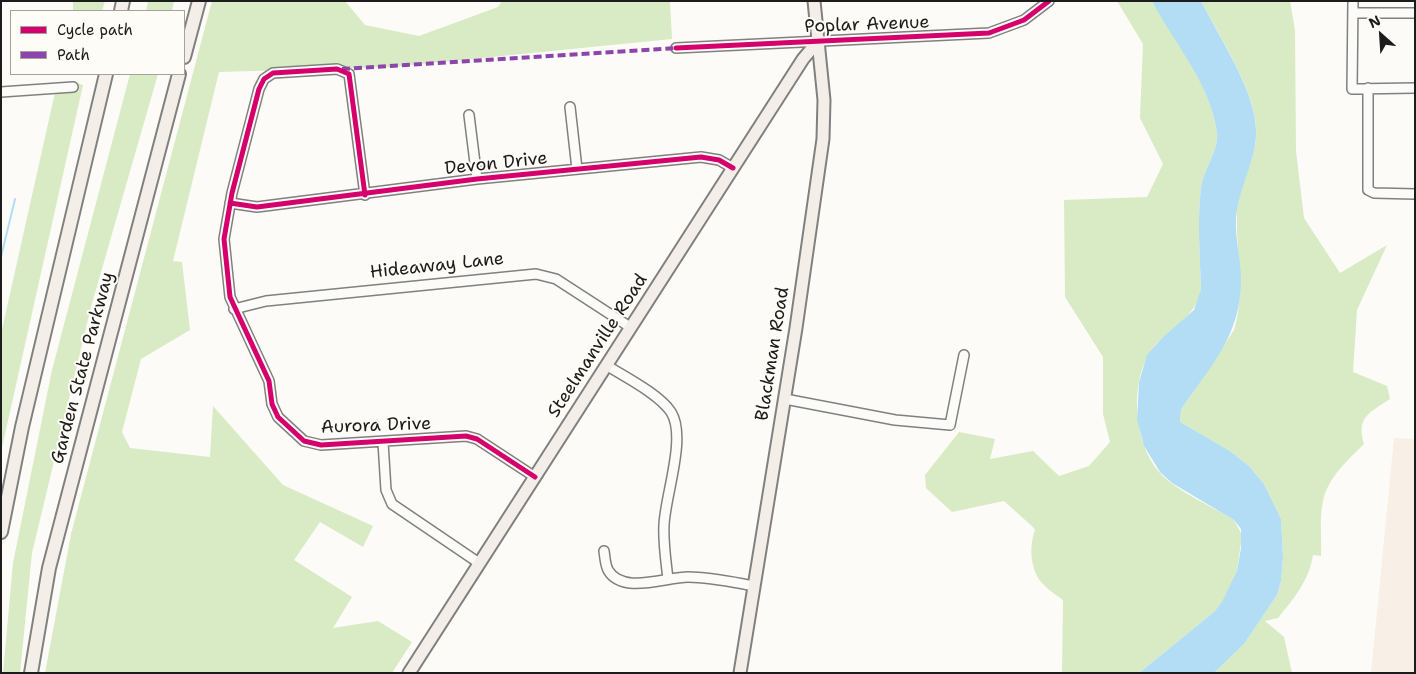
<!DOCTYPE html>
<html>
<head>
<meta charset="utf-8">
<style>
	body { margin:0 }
	#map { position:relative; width:1416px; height:674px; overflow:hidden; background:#fcfbf8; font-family:"Shantell Sans",sans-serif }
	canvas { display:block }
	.frame { position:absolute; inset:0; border:2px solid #1c1c1c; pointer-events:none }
	.legend { position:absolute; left:10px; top:10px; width:175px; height:65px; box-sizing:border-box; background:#fdfcf7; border:1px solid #a3a29f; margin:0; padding:6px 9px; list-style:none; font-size:15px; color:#1c1c1c }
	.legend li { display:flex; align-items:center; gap:10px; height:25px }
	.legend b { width:25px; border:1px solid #a3a29f }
	.north { position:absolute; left:1356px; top:10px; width:50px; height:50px; -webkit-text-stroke:4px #fdfcf7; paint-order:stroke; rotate:334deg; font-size:14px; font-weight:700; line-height:20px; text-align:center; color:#1c1c1c }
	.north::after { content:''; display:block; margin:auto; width:18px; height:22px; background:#1c1c1c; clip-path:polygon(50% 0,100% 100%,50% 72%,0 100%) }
</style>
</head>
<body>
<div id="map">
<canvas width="1416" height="674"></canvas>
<div class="frame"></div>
<ul class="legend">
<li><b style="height:6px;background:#d6006c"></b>Cycle path</li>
<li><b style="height:6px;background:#8e44ad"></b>Path</li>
</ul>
<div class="north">N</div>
</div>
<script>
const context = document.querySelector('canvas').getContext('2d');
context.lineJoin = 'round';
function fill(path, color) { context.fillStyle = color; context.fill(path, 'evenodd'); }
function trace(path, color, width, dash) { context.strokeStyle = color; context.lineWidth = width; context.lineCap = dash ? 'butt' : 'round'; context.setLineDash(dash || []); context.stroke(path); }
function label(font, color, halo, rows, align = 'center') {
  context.font = font + ' "Shantell Sans",sans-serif'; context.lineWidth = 4; context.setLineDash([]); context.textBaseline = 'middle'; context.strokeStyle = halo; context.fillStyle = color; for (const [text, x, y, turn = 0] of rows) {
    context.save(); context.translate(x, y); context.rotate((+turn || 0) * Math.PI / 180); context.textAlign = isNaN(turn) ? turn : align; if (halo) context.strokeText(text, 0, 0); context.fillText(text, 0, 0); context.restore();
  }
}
const built = new Path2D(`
	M1394,438L1415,439V673H1371Z`);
const green = new Path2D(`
	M73,1H105L102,11H73Z
	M148,1H174L172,11H146Z
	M212,1H345L365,25L419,36L498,7L502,1H670L672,39L391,67L219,72L173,261L182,262L190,330L141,359L122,432L130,448L210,457L213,406L283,485L373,526L363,547L320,522L294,560L352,597L333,628L378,621L412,642L392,673H45L71,534Z
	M1117,1H1152C1177,42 1210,84 1217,133C1219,150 1204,169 1201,187C1197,221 1200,255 1201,289C1197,317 1170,327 1154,347C1128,378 1133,444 1160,473C1179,493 1210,505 1234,520L1242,535L1237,571L1226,598L1214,612L1139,673H1062L1063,600C1056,595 1047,589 1041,582C1030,568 1029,546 1035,530L1033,527L1004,501L952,512L926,488L925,475L959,432L995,439L990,459L1033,451L1059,476L1089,466L1110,442L1103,414V357L1065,297L1064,200L1147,197L1163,164L1140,118L1143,44Z
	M1201,1H1290L1295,30L1296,151L1304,218L1340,273L1387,245L1357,310L1353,372L1387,386L1390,399C1369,413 1356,417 1364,444C1348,460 1328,477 1323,501C1319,518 1322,539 1321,556L1313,555C1309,581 1294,598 1278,618L1265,621L1284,637L1292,673H1214L1244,644L1277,595L1281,581L1283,558L1281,519L1264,484L1249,466L1230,451L1180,422L1181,410L1234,330C1246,291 1236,255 1237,216C1237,190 1253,164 1256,138C1260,96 1220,38 1201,1Z
	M130,74H158L91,307L32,553L20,673H3L13,563L52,370Z
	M71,81L83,85L1,452V334L56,88Z`);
const water = new Path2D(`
	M1152,1H1201C1220,39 1259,95 1256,137C1254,162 1241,185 1237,210C1233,232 1241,257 1241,279C1241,337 1211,364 1181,410L1180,422L1230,451L1249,466L1264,484L1281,519L1283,558L1281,581L1277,595L1244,644L1214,673H1139L1214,612L1222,602L1237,571L1241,548V529L1234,520L1172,483L1160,472L1144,446L1137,420L1139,382L1147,355L1163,337L1194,310L1201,289C1200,255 1197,221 1201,187C1204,169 1219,150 1217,133C1210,82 1175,45 1152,1Z`);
const stream = new Path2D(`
	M1,257L15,199`);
const minor = new Path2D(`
	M1353,1L1352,89L1415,88
	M1353,13H1415
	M676,48L989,33L1024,20L1049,1
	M1368,88V190L1374,193L1415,194
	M1,92L73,87
	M570,107L577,169
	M469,115L477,179
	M365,195L349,74L337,69L273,73L264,79L259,89L232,193L224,239L230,297L269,381L272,404L278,417L304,441L321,445L466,436L477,439L535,477
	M230,203L257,207L477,179L701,157L719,160L733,168
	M234,309L266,301L536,274L556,279L630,327
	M606,365C625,377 659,394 671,412C687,437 665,496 664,525C663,543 666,561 668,579
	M785,399L895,420L950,425L964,355
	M383,442L386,490L392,504L479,563
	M604,551C605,557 605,564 608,570C622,595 666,577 688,577C710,577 732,582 754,586`);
const major = new Path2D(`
	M409,673L803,59L819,40
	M740,673L796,328L823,139L824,100L814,1`);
const highway = new Path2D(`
	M121,11L123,1
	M184,57L199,1
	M1,532L22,427L106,74
	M31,673L49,568L179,74`);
const quiet = new Path2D(`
	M342,69L676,48`);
const cycleway = new Path2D(`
	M676,48L989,33L1024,20L1049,1
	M365,195L349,74L337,69L273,73L264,79L259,89L232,193L224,239L230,297L269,381L272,404L278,417L304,441L321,445L466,436L477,439L535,477
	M230,203L257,207L477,179L701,157L719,160L733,168`);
const streetNames = [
	["Poplar Avenue",867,25,-2],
	["Devon Drive",496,164,-6],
	["Hideaway Lane",437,266,-6],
	["Steelmanville Road",598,346,-57],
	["Blackman Road",773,354,-81],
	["Garden State Parkway",83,368,-75],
	["Aurora Drive",376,426,-2]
];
fill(built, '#f8efe7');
fill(green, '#d8ebc4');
fill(water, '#b2ddf5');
trace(stream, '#b2ddf5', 2);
trace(minor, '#81807f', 12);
trace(major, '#81807f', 15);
trace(highway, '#81807f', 16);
trace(minor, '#fbfbf9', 9);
trace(major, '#f3eee7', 11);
trace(highway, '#f3eee7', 12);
trace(quiet, '#8e44ad', 4, [8, 4]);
trace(cycleway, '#d6006c', 5);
label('18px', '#1c1c1c', '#fdfcf7', streetNames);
</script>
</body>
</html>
